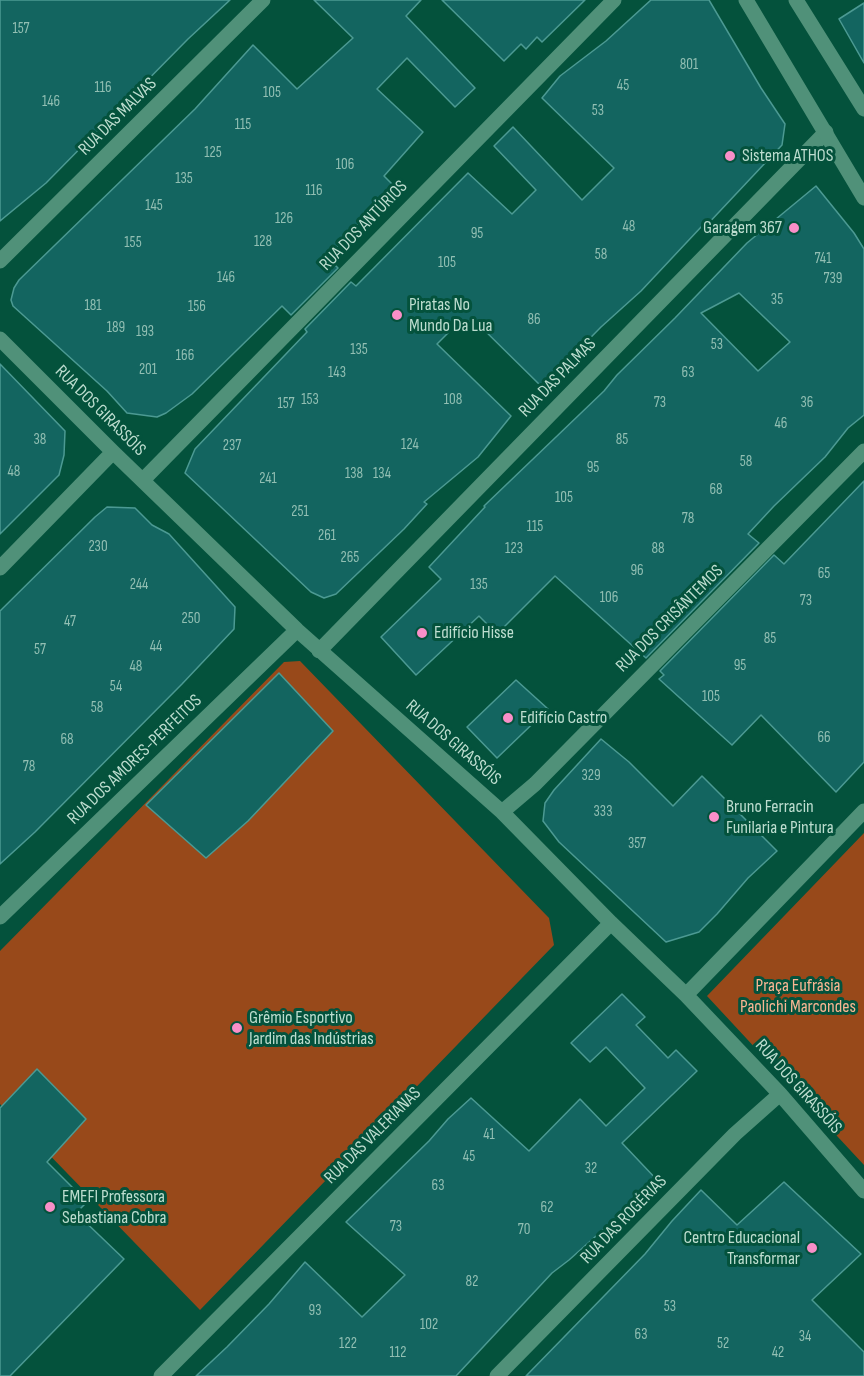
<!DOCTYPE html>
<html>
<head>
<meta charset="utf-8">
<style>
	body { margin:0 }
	canvas { display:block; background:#04523c }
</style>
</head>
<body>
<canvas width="864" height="1376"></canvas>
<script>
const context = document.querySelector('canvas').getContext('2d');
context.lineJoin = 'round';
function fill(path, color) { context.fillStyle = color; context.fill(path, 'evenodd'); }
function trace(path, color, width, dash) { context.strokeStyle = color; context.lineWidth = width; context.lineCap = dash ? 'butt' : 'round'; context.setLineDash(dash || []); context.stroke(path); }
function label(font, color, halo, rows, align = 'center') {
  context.font = font + ' "Sofia Sans Condensed",sans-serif'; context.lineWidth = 6; context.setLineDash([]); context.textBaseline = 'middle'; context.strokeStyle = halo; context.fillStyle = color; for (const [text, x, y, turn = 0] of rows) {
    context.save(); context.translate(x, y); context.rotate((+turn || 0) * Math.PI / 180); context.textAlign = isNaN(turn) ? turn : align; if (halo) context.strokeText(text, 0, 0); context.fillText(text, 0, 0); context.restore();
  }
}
const green = new Path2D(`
	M300,661L549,918L554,945L200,1310L0,1104V951L284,662Z
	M864,833V1165L707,996Z`);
const building = new Path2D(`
	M0,0H230L188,39L46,183L0,221Z
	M314,0H421L406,16L475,88L455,107L407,58L377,89L423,132L384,176L397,189L369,213L327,257L338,268L291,315L282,306L192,394L166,413L157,417L127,413L107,391L13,306L11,300L14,288L19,280L195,109L253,45L297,89L353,38Z
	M442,0H585L542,42L537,37L526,49L521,44L504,61Z
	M651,0H709L761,88L785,124L782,145L704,228L702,226L641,291L601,327L542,387L475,321L458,323L437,344L511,416L478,457L424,502L427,504L404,529L336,594L324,598L311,592L185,473L195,449L307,332L305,329L351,282L356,286L468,173L512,214L536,190L494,146L513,127L582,200L614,168L542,98L560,76L606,41Z
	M864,3V63L839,19Z
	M816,186L854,233L864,249V415L848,428L825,457L774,506L748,534L759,543L646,658L555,576L497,634L479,616L416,675L381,637L441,579L429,567L485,507L484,506L604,391L617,375L675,318L747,243ZM739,293L790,342L758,371L701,313Z
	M0,364L65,431L64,455L59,475L0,534Z
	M864,481V762L836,792L761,715L732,745L659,679L664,675L660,671L774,555L784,564Z
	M107,507L135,508L152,525L169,534L235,607L234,629L182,684L35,832L0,864V611L95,517Z
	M279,673L333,731L248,821L206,858L146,805Z
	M516,680L548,709L497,758L467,727Z
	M601,739L629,762L673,806L702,776L777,851L748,878L717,914L699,932L666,942L559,842L543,821L545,803L554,790Z
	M622,994L645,1017L636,1025L668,1058L676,1050L697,1071L622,1143L658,1181L569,1260L552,1273L456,1376H196L227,1347L269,1304L305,1262L362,1317L405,1275L346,1222L429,1141L448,1119L471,1098L529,1151L580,1099L606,1126L645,1088L606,1047L590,1062L571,1043Z
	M37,1069L86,1119L47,1162L87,1202L76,1213L124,1259L10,1376H0V1108Z
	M784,1182L861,1254L812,1300L864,1352V1376H526L645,1254L672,1221L701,1190L737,1225Z`);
const minor = new Path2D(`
	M0,261L263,0
	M0,339L113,452L297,630L502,812L611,923L686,995L780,1094L864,1191
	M143,480L614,0
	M0,568L113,452
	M319,651L826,132
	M502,812L535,784L864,451
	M0,917L297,630
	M686,995L864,811
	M161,1376L611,923
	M497,1376L735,1134L780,1094`);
const secondary = new Path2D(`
	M746,0L864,198
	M796,0L864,109`);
const markers = [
	[730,156,6,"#f98fc8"],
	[794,228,6,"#f98fc8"],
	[397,315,6,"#f98fc8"],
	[422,633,6,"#f98fc8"],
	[508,718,6,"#f98fc8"],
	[714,817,6,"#f98fc8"],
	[237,1028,6,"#f98fc8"],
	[50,1207,6,"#f98fc8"],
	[812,1248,6,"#f98fc8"]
];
const numberNames = [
	["157",21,29],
	["801",689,65],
	["45",623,86],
	["116",103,88],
	["105",272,93],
	["146",51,102],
	["53",598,111],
	["115",243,125],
	["125",213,153],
	["106",345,165],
	["135",184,179],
	["116",314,191],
	["145",154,206],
	["126",284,219],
	["48",629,227],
	["95",477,234],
	["128",263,242],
	["155",133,243],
	["58",601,255],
	["741",823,259],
	["105",447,263],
	["146",226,278],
	["739",833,279],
	["35",777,300],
	["181",93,306],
	["156",197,307],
	["86",534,320],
	["189",116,328],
	["193",145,332],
	["53",717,345],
	["135",359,350],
	["166",185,356],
	["201",148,370],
	["143",337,373],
	["63",688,373],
	["153",310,400],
	["108",453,400],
	["73",660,403],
	["36",807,403],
	["157",286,404],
	["46",781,424],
	["38",40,440],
	["85",622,440],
	["124",410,445],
	["237",232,446],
	["58",746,462],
	["95",593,468],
	["48",14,472],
	["138",354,474],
	["134",382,474],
	["241",268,479],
	["68",716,490],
	["105",564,498],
	["251",300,512],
	["78",688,519],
	["115",535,527],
	["261",327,536],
	["230",98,547],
	["123",514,549],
	["88",658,549],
	["265",350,558],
	["96",637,571],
	["65",824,574],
	["244",139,585],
	["135",479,585],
	["106",609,598],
	["73",806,601],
	["250",191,619],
	["47",70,622],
	["85",770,639],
	["44",156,647],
	["57",40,650],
	["95",740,666],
	["48",136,667],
	["54",116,687],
	["105",711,697],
	["58",97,708],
	["66",824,738],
	["68",67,740],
	["78",29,767],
	["329",591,776],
	["333",603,812],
	["357",637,844],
	["41",489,1135],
	["45",469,1157],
	["32",591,1169],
	["63",438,1186],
	["62",547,1208],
	["73",396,1227],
	["70",524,1230],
	["82",472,1282],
	["53",670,1307],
	["93",315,1311],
	["102",429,1325],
	["63",641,1335],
	["34",805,1337],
	["122",348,1344],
	["52",723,1344],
	["112",398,1353],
	["42",778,1353]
];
const streetNames = [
	["RUA DAS MALVAS",118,117,-45],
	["RUA DOS ANTÚRIOS",364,226,-46],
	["RUA DAS PALMAS",558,378,-46],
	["RUA DOS GIRASSÓIS",100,411,45],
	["RUA DOS CRISÂNTEMOS",670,619,-45],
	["RUA DOS GIRASSÓIS",453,743,41],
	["RUA DOS AMORES-PERFEITOS",135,760,-44],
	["RUA DOS GIRASSÓIS",798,1087,48],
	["RUA DAS VALERIANAS",373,1136,-45],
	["RUA DAS ROGÉRIAS",624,1220,-46]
];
const poiNames = [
	["Sistema ATHOS",742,156],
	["Garagem 367",782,228,"right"],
	["Piratas No",409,305],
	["Mundo Da Lua",409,326],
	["Edifício Hisse",434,633],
	["Edifício Castro",520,718],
	["Bruno Ferracin",726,807],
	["Funilaria e Pintura",726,828],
	["Grêmio Esportivo",249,1018],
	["Jardim das Indústrias",249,1039],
	["EMEFI Professora",62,1197],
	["Sebastiana Cobra",62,1218],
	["Centro Educacional",800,1238,"right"],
	["Transformar",800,1259,"right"]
];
const parkNames = [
	["Praça Eufrásia",798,986],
	["Paolichi Marcondes",798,1007]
];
fill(green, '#98491a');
fill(building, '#136560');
trace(building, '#4c9a93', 1.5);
trace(minor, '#509179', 15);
trace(secondary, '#509179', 15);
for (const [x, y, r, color] of markers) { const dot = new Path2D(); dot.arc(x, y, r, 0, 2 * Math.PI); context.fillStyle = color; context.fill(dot); trace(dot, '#04523c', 2); }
label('15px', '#92bfb3', null, numberNames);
label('18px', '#bdddcf', '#04523c', streetNames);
label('18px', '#bdddcf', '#04523c', poiNames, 'left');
label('18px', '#fab693', '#04523c', parkNames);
</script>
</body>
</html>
